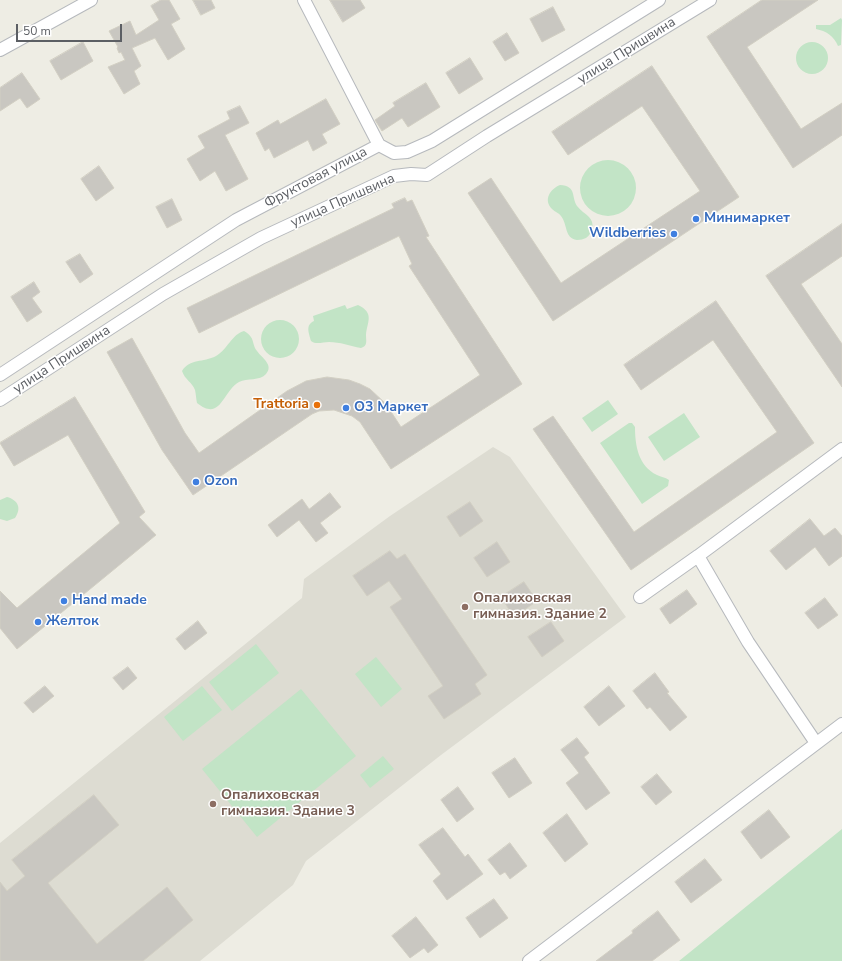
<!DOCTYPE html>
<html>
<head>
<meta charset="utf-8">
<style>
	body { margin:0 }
	#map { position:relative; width:842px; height:961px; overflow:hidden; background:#eeede4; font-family:"Nunito Sans",sans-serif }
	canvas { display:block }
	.scale { position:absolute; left:16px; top:24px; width:106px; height:18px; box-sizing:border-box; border:2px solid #5c5f64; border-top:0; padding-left:5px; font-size:12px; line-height:14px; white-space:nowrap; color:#5c5f64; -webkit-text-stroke:3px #fff; paint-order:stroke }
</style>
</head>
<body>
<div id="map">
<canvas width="842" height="961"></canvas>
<div class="scale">50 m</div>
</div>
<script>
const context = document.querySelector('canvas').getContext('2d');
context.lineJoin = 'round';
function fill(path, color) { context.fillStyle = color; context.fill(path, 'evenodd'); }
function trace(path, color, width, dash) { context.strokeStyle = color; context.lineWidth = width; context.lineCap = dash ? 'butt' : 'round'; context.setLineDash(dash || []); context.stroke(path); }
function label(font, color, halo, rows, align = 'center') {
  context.font = font + ' "Nunito Sans",sans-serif'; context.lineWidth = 3; context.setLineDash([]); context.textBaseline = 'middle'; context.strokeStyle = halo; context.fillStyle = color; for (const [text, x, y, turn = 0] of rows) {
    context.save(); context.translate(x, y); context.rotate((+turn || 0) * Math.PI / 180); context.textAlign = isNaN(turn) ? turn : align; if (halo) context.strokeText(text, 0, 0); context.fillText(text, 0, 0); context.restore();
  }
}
const education = new Path2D(`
	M493,447L510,457L626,617L441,755L306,861L293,885L200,961H0V843L302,598L304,579L390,516Z`);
const green = new Path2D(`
	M841,18L842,20L841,45L838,46C834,36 826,31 816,29V25H830Z
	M796 58a16 16 0 1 1 32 0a16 16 0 1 1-32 0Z
	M580 188a28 28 0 1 1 56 0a28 28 0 1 1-56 0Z
	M560,185C577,186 571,197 577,206C581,211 585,213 589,217C595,223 593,233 586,238C583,239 581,240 577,240C564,238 568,225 561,216C559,213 555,212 552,209C543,200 550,189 560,185Z
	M345,305L347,309L358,305C375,313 367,322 366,335C366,341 368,346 361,348C350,346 340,342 329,342C323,342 316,345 311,341C309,333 305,325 314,321L313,316Z
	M261 339a19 19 0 1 1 38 0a19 19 0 1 1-38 0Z
	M244,331C256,338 251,343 257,351C262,358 274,365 266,374C260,381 247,378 239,382C222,392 221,422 197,403C196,399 196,394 195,390C192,382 185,380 182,371C190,358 203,363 216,356C227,350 232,334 244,331Z
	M608,400L618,414L592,432L582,418Z
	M684,413L700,437L664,461L648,437Z
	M629,423H632L635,427C635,445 638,466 657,475C661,477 665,477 669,480L668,486L642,504L600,443Z
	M7,497C18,500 22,508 15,518L7,521L0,519V500Z
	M256,644L279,673L232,711L209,682Z
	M376,657L402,689L381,707L355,674Z
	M202,686L222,710L183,741L164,717Z
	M301,689L356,756L257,837L202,769Z
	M383,756L394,769L370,788L360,775Z
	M842,829V961H679Z`);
const building = new Path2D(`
	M161,0H169L180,19L171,24L185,49L168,60L155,38L132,48L141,66L134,71L140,84L124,94L108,67L125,60L121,52L119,53L117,48L118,47L109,31L130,21L136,35L159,20L151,6Z
	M193,0H211L215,8L201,15Z
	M330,0H360L365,8L343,22Z
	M762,0H818L747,47L801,129L842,103V135L793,168L707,37Z
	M553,7L565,30L542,42L530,19Z
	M507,33L519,53L505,61L493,42Z
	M83,42L93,61L61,80L50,61Z
	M470,58L483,79L459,94L446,73Z
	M652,66L739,197L553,321L468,193L491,178L561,283L700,191L642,106L568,155L552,132Z
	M22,73L40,99L27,108L20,98L0,111V88Z
	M426,83L440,107L408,127L402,118L382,131L375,120L395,106L393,103Z
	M326,99L340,124L322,134L327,143L313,151L308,140L274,158L269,148L265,151L256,133L278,120L280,124Z
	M240,106L249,123L225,135L248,179L226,191L215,171L200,181L187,159L205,148L198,136L230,119L227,112Z
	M99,166L114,188L96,201L81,179Z
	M405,198L407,202L412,200L429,236L426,237L522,384L391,469L360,422L352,416L334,410L319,411L312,414L193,495L162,450L107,352L132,338L185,433L199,453L287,391L306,381L327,377L349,380L360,384L370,389L386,404L401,427L480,375L409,266L412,264L399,236L199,333L187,308L394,208L392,204Z
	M172,199L182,220L167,228L156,207Z
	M842,224V256L801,284L842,344V387L766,276Z
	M80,254L93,274L80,283L66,262Z
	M34,282L40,292L32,298L42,312L27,322L11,297Z
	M716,301L814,443L631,570L533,429L553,416L634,532L777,432L713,340L641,390L624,365Z
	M75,397L145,512L139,517L156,535L17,649L0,628V591L17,608L120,523L68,435L14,466L0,443Z
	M330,493L341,507L320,523L328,533L316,542L299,520L277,537L268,525L302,499L309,509Z
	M470,502L483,521L460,537L447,517Z
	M810,519L824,536L835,528L842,536V556L829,566L815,547L786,570L770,551Z
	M497,542L510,562L487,577L474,558Z
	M390,551L397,559L405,554L487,675L475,684L481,694L444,719L428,696L443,686L390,607L402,599L389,581L367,596L353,576Z
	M524,582L537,601L514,617L501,597Z
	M687,590L697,604L670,624L660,609Z
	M825,598L838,615L818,629L805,613Z
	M198,621L207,633L185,650L176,639Z
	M551,622L564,641L542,657L528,637Z
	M128,667L137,678L123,690L113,678Z
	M655,673L669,692L667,693L687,717L670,731L650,707L647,709L633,691Z
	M45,686L54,696L33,713L24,703Z
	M609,686L625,706L599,726L584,707Z
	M577,738L589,753L584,757L610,793L586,810L566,783L579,773L561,750Z
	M515,758L532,783L509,798L492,773Z
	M657,774L672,792L656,805L641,787Z
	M458,787L474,809L457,822L441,800Z
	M94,795L119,825L48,883L97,944L167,887L193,920L143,961H0V882L7,891L25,876L12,860Z
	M769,810L790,837L761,859L741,832Z
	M567,814L588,844L565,862L543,833Z
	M443,828L465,857L468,854L483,874L447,900L433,881L441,874L419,845Z
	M510,843L527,866L510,879L505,872L500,875L488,860Z
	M705,859L722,880L691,903L675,882Z
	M494,899L508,918L480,938L466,918Z
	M658,911L680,940L652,961H596L633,933L632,931Z
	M416,917L438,945L428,953L424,948L410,958L392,936Z`);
const street = new Path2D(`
	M304,0L379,145
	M0,50L91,0
	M0,375L236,220L379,145L394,153L407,152L432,141L659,0
	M0,400L163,294L261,238L394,176L411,174L427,175L487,136L710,0
	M698,556L748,642L816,743
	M640,597L698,556L842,449
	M529,961L842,724`);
const markers = [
	[696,219,4,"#3f7fe0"],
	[674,234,4,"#3f7fe0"],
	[317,405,4,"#e8710a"],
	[346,408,4,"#3f7fe0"],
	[196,482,4,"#3f7fe0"],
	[64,601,4,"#3f7fe0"],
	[465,607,4,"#8d6e63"],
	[38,622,4,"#3f7fe0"],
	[213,804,4,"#8d6e63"]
];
const streetNames = [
	["улица Пришвина",627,51,-32],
	["Фруктовая улица",316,178,-28],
	["улица Пришвина",343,201,-24],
	["улица Пришвина",62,360,-33]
];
const shopNames = [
	["Минимаркет",704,219],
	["Wildberries",666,234,"right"],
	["О3 Маркет",354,408],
	["Ozon",204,482],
	["Hand made",72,601],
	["Желток",46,622]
];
const foodNames = [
	["Trattoria",309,405]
];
const educationNames = [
	["Опалиховская",473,599],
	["гимназия. Здание 2",473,615],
	["Опалиховская",221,796],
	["гимназия. Здание 3",221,812]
];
fill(education, '#dddcd2');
fill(green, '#c2e4c6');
fill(building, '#c9c7c1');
trace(building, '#d2cfc3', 1);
trace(street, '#b6b9bd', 14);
trace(street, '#fff', 12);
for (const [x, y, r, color] of markers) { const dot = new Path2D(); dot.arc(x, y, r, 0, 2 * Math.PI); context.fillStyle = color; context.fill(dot); trace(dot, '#fff', 1.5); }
label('14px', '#5c5f64', '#fff', streetNames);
label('bold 14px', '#366cbe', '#fff', shopNames, 'left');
label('bold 14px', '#c56008', '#fff', foodNames, 'right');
label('bold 14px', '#785e54', '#fff', educationNames, 'left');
</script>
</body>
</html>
